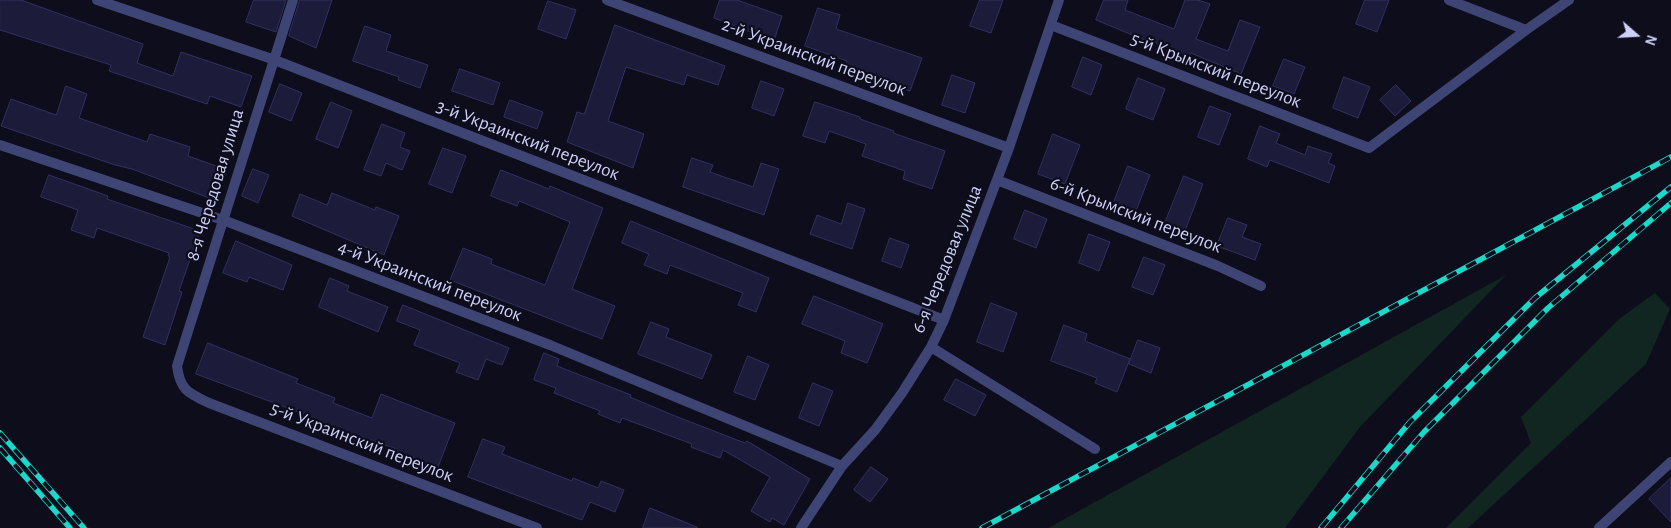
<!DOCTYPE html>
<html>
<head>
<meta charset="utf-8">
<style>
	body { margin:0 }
	#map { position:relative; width:1671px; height:528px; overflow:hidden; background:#0d0d1b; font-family:"Alegreya Sans",sans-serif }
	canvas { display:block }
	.north { position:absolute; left:1611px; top:10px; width:50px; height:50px; -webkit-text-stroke:4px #0d0d1b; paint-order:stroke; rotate:109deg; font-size:14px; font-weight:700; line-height:20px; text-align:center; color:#ced0f9 }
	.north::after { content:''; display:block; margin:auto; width:18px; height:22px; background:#ced0f9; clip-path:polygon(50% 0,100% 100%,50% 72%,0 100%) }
</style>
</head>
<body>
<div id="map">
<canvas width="1671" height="528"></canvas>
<div class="north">N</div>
</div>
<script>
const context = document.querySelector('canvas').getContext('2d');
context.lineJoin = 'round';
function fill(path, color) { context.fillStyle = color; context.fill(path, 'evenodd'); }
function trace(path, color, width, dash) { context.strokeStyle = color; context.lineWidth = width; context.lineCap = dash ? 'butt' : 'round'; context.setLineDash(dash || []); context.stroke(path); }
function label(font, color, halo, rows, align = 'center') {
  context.font = font + ' "Alegreya Sans",sans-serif'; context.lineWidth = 4.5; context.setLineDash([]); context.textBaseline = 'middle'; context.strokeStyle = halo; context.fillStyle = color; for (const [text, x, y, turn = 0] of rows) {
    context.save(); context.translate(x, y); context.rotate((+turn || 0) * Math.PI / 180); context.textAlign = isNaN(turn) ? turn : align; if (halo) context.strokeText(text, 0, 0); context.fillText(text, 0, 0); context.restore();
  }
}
const green = new Path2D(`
	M1506,275L1360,427L1285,528H1048Z
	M1655,293L1670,309L1646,364L1468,528H1446L1531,443L1521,417L1619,319Z`);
const building = new Path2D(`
	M0,0H21L143,44L137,63L173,76L181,52L252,76L241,107L210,96L207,104L109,71L111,65L0,30Z
	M254,0H286L276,32L246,22Z
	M300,0H332L316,48L289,36Z
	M720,0H737L782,16L774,41L714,18Z
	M980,0H1003L991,33L970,26Z
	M1104,0H1128L1125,10L1174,29L1185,0H1198L1210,4L1196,39L1228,51L1240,20L1260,27L1241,74L1191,53L1190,56L1148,40L1147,41L1096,20Z
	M1365,0H1389L1377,32L1356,24Z
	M548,1L576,10L566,39L538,29Z
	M818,8L840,15L836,29L922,58L910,91L844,68L847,61L805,46Z
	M615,25L725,66L718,85L687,75L684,85L626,67L608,121L644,134L633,168L567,142L577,112L584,114Z
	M365,26L391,35L386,51L428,65L420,88L398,80L399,77L353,61Z
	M1083,57L1102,65L1091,95L1072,87Z
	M1284,59L1305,67L1294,94L1273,86Z
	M460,69L500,83L493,105L452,91Z
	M952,75L975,83L965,113L942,105Z
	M1344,77L1370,87L1358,118L1333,108Z
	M1138,78L1165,89L1153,120L1126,109Z
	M761,81L784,89L774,116L752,108Z
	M280,84L302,93L291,121L269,112Z
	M1396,85L1411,101L1395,116L1380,100Z
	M66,86L87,94L79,118L147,142L150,134L190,147L188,156L222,168L212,199L132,169L115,165L1,126L11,99L56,115Z
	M510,100L543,112L537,129L504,117Z
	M331,102L352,111L338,148L316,139Z
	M815,102L860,117V119L894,131L893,133L945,151L932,189L903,179L905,171L862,156L866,144L829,131L825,143L803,136Z
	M1210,106L1231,114L1219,145L1198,137Z
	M382,124L405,133L400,147L410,151L402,170L386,163L381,176L364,170Z
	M1260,126L1280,134L1276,143L1305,155L1308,146L1332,154L1328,163L1335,166L1329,183L1270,160L1267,167L1248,159Z
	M1053,134L1080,145L1065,184L1038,174Z
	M443,148L466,156L452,193L429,184Z
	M692,158L713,165L710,172L753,187L761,163L779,169L764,215L683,187Z
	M1128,166L1150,175L1136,211L1114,202Z
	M253,169L269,175L258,203L242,196Z
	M501,170L549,189L550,186L603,208L572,289L615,306L602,339L450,280L463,248L492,259L491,264L545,285L570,222L519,201L517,206L491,196Z
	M49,175L108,196L107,199L200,231L179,291L182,292L165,345L143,337L170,257L168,256L169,253L97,228L94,238L71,230L78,210L41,197Z
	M1184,176L1203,184L1185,231L1165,223Z
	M332,193L375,210L376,207L399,216L384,255L292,216L300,194L327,205Z
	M848,203L865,209L852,249L810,234L817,215L841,224Z
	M1025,210L1047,219L1036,248L1014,239Z
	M1228,218L1247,225L1242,237L1261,244L1255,260L1217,246Z
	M631,221L769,278L756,312L738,305L743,293L670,265L667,274L644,265L649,254L622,243Z
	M1089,234L1110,242L1099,271L1079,263Z
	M890,238L909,245L901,268L882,261Z
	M236,241L292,265L283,290L249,277L247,282L223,273Z
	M1144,257L1165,265L1153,295L1132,287Z
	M330,278L349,286L347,291L388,307L378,332L319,307Z
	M814,296L883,324L867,363L841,353L845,341L802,324Z
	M991,303L1017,313L1003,352L977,342Z
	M403,305L509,348L502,365L486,359L478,380L456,372L460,363L414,345L420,330L397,321Z
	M651,322L669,329L666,337L712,355L702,379L638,354Z
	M1064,325L1087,334L1085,341L1130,359L1117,392L1095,383L1097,378L1051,361Z
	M1138,340L1160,348L1151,373L1129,364Z
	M208,343L298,379L296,383L335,398L333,403L372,418L381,394L455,423L438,467L413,457L412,460L394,454L396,449L360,436L356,446L341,440L344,432L303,415L304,414L196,374Z
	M544,353L559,359L557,366L631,395L630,397L675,416L745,443L747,441L810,479L784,525L772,518L770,522L751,511L770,477L723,450L720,458L691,447L692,444L622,418L620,423L598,414L600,411L554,393L556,388L534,380Z
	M748,356L769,365L755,400L734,392Z
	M956,379L986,395L975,416L944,400Z
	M813,383L833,391L819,426L799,418Z
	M483,439L505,447L502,454L572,481L573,478L598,488L601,481L624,490L615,512L590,502L582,520L468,477Z
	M871,467L888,479L870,502L854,490Z
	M1671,478V522L1649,499Z
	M650,508L697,527V528H643Z`);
const street = new Path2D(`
	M97,0L272,59L944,320
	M293,0L177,366C180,390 188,393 209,403L537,528
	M607,0L1009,148
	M1449,0L1526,30
	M1051,25L1369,148L1526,30L1569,0
	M0,145L223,220L550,345L842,466
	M997,180L1218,266L1261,286
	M931,347L1095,449
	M801,528L842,466L875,430L902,393L931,347L944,320L1009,148L1059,0
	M1599,528L1671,462`);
const rail = new Path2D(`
	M0,433L84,528
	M0,448L70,528
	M982,528L1671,157
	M1321,528L1410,422L1535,298L1671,187
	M1341,528L1424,432L1548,308L1671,203`);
const streetNames = [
	["2-й Украинский переулок",814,57,20],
	["5-й Крымский переулок",1216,70,21],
	["3-й Украинский переулок",528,140,21],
	["8-я Чередовая улица",215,185,-73],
	["6-й Крымский переулок",1136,215,21],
	["6-я Чередовая улица",947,259,-68],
	["4-й Украинский переулок",430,281,21],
	["5-й Украинский переулок",362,442,21]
];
fill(green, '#112521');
fill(building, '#1c1c3a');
trace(building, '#313063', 1);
trace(street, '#3e4575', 10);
trace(rail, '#1ad9cb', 5.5);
trace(rail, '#0d0d1b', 4, [11]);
label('19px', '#ced0f9', '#0d0d1b', streetNames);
</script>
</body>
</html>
